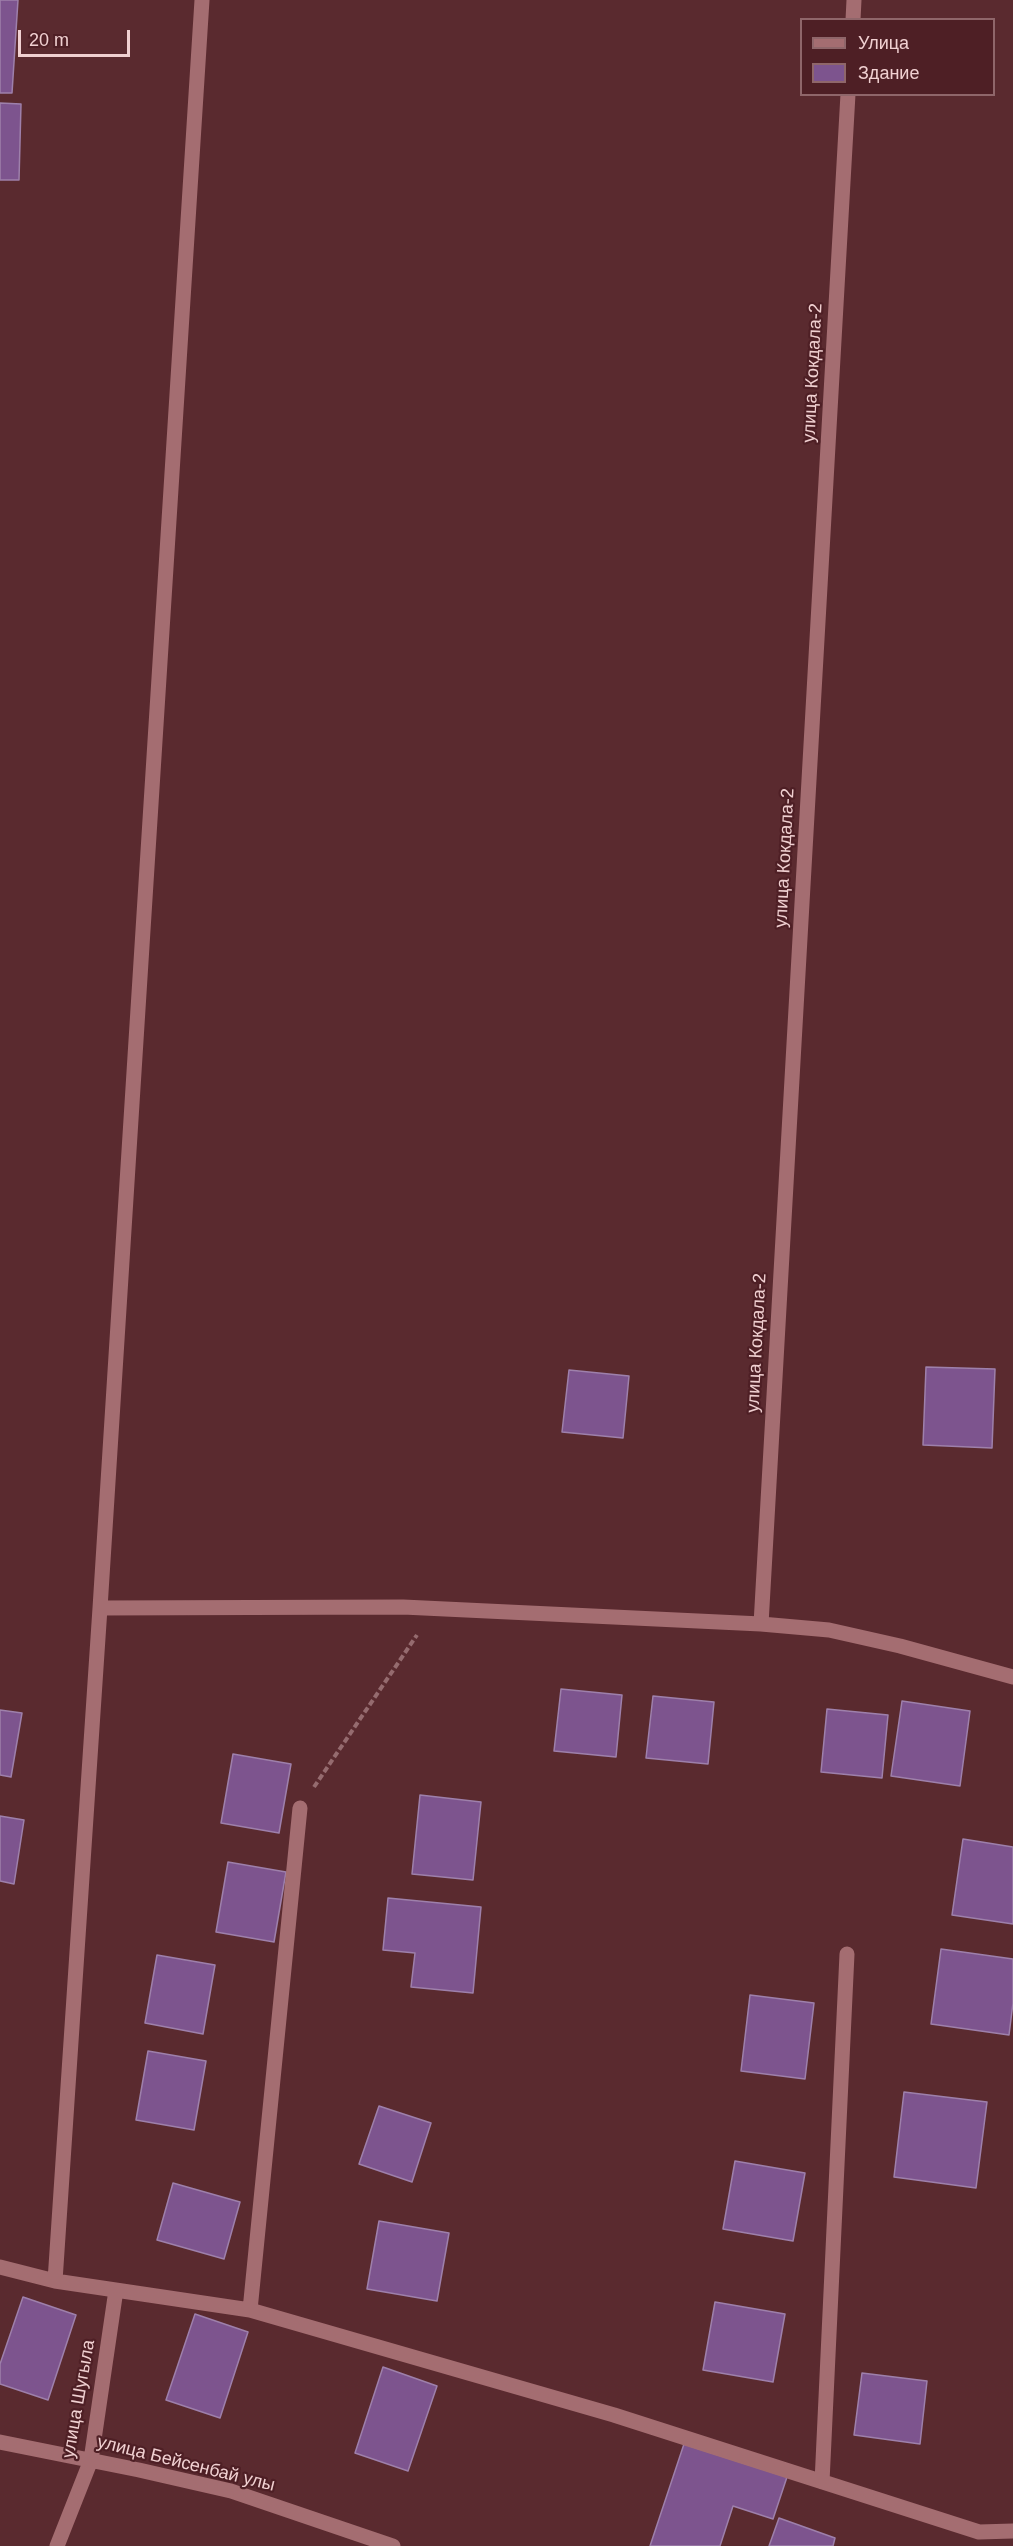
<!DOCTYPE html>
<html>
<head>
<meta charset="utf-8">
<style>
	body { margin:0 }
	#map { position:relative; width:1013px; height:2546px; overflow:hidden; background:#5a2a2f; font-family:Helvetica,sans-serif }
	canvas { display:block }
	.legend { position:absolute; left:800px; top:18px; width:195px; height:78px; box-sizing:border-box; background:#4e1f25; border:2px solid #8f666a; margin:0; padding:8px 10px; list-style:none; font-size:18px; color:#f0d0d1 }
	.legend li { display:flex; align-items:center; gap:12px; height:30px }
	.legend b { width:30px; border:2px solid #8f666a }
	.scale { position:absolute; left:18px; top:30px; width:112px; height:27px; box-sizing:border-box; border:3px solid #f0d0d1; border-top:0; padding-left:8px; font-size:18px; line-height:21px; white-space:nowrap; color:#f0d0d1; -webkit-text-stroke:4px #4e1f25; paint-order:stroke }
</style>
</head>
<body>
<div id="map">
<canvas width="1013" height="2546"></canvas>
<ul class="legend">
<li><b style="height:8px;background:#a46d71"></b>Улица</li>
<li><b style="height:16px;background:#7d548e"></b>Здание</li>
</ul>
<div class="scale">20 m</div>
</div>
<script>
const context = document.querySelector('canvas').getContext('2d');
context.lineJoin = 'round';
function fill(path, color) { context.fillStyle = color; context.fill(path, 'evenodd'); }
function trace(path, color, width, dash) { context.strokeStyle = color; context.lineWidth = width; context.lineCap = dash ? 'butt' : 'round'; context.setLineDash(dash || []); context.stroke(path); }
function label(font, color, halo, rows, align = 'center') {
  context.font = font + ' Helvetica,sans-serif'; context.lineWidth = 4.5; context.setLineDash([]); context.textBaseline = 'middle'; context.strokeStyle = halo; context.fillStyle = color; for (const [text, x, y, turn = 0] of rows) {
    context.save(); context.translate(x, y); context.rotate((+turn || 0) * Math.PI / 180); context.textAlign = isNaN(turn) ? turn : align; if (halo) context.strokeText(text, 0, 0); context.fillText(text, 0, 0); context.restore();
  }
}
const building = new Path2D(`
	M0,0H18L12,93H0Z
	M0,103L21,104L19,180H0Z
	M926,1367L995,1369L992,1448L923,1445Z
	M569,1370L629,1376L623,1438L562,1432Z
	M561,1689L622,1695L616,1757L554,1751Z
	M653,1696L714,1702L708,1764L646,1758Z
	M902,1701L970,1711L960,1786L891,1776Z
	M827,1709L888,1715L882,1778L821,1772Z
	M0,1710L22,1713L11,1777L0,1775Z
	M233,1754L291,1764L279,1833L221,1823Z
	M420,1795L481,1802L473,1880L412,1874Z
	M0,1816L24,1820L14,1884L0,1881Z
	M963,1839L1013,1847V1924L952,1915Z
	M228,1862L286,1872L274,1942L216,1932Z
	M388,1898L481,1907L473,1993L411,1987L415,1953L383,1950Z
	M941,1949L1013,1959V2003L1009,2035L931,2024Z
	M157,1955L215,1965L203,2034L145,2023Z
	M750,1995L814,2003L805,2079L741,2071Z
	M148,2051L206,2061L194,2130L136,2120Z
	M904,2092L987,2102L976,2188L894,2177Z
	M379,2106L431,2123L412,2182L359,2164Z
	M735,2161L805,2173L793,2241L723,2229Z
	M173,2183L240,2202L224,2259L157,2240Z
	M379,2221L449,2233L437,2301L367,2289Z
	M23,2297L76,2315L48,2400L0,2384V2364Z
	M715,2302L785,2314L773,2382L703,2370Z
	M195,2314L248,2332L220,2418L166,2400Z
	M383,2367L437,2386L408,2471L355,2453Z
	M862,2373L927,2381L920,2444L854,2435Z
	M684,2444L787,2477L773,2519L733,2506L720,2546H650Z
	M779,2518L835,2538L833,2546H769Z`);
const path = new Path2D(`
	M314,1787L417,1635`);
const street = new Path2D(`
	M853,20L854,0
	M100,1608L403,1607L761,1624L829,1630L900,1646L1013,1677
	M761,1624L848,94
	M0,2267L55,2281L250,2310L614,2415L979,2532L1013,2531
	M55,2281L100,1608L202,0
	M250,2310L300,1808
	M0,2442L139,2470L231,2491L393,2546
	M822,2482L847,1954
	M57,2546L91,2460L116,2290`);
const streetNames = [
	["улица Кокдала-2",813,373,-87],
	["улица Кокдала-2",785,858,-87],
	["улица Кокдала-2",757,1343,-87],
	["улица Шугыла",79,2399,-80],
	["улица Бейсенбай улы",186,2464,14]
];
fill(building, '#7d548e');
trace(building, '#9e80ab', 1.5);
trace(path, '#956b6f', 4, [6, 3]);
trace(street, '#a46d71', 15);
label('18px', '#f0d0d1', '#4e1f25', streetNames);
</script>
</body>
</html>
